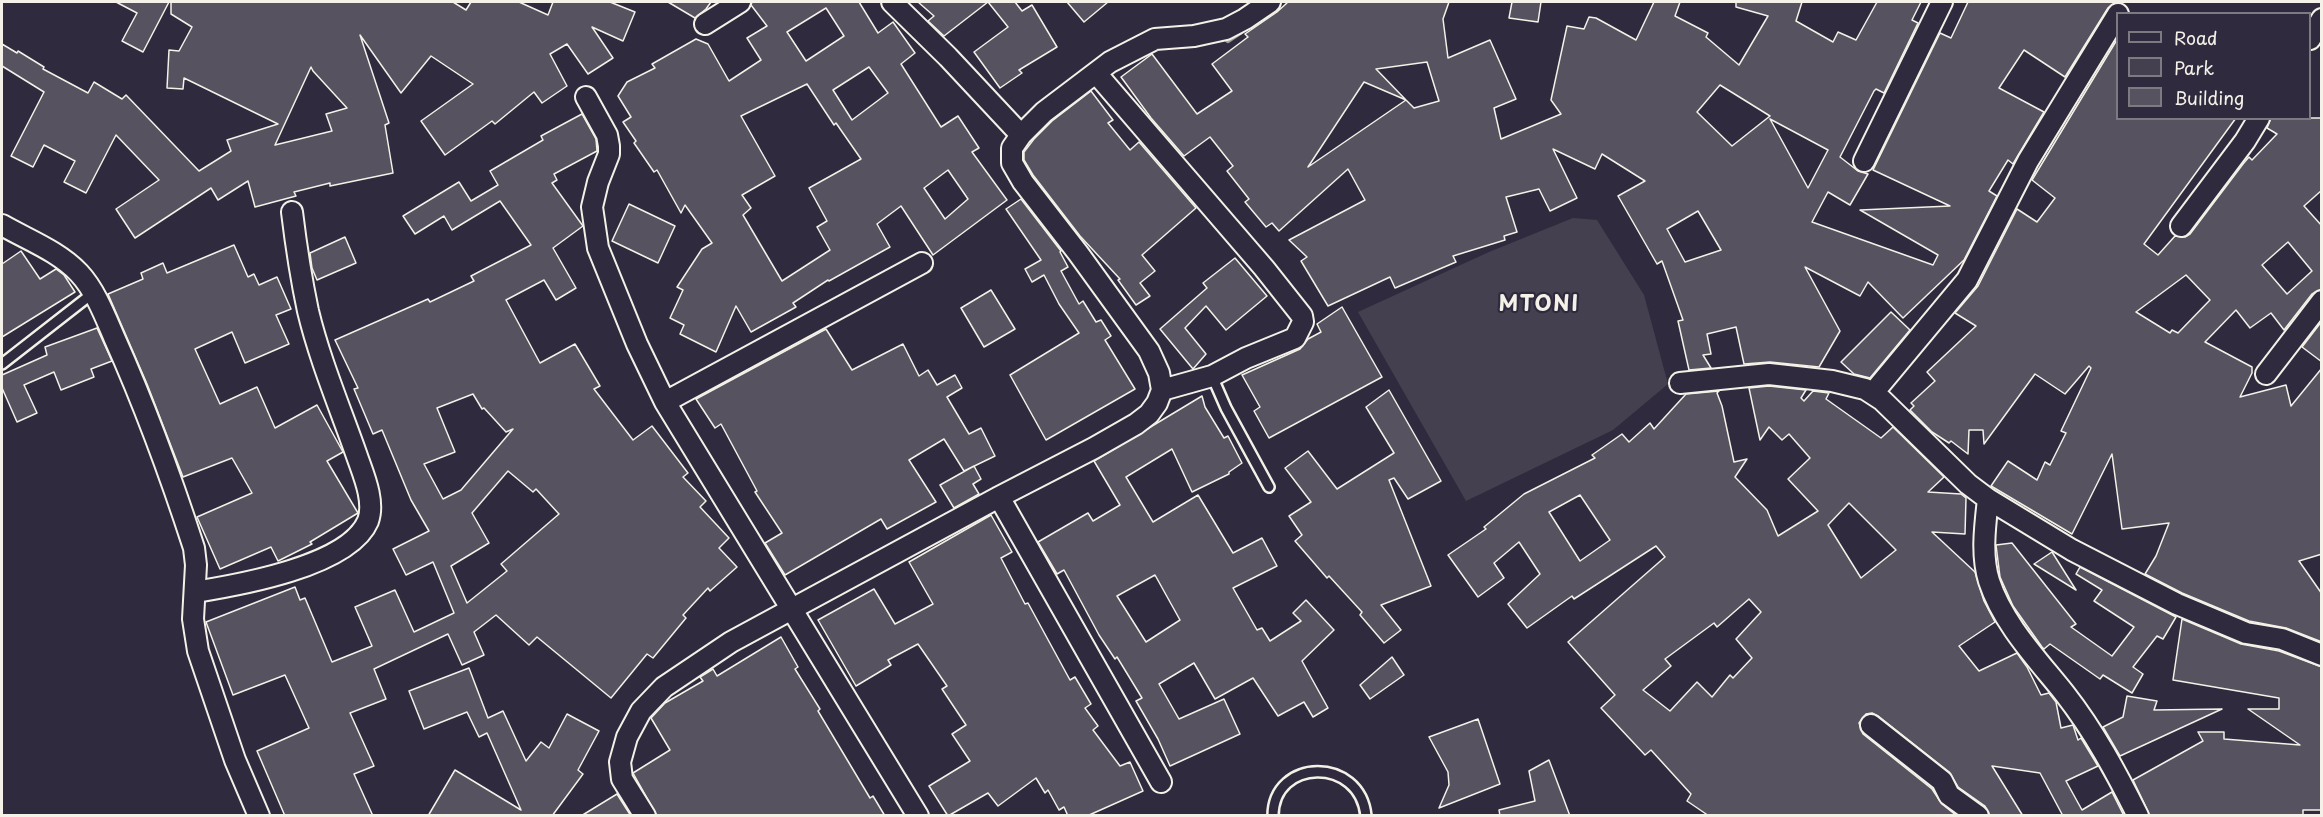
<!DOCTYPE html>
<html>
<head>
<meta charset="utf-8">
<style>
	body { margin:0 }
	#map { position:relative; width:2323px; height:817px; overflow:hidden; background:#2f2a3d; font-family:"Playpen Sans",sans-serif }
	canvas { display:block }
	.frame { position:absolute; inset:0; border:3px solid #f4f1e8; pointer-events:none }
	.legend { position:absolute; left:2116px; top:12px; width:195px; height:108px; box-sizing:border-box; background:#2f2a3d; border:2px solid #7e7a81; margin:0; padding:8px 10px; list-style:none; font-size:18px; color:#f4f1e8 }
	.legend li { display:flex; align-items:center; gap:12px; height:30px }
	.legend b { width:30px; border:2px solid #7e7a81 }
</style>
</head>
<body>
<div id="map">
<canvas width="2323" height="817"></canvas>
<div class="frame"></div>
<ul class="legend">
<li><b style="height:8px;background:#2f2a3d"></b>Road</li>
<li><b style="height:16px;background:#454050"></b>Park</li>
<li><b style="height:16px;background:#56525f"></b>Building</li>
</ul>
</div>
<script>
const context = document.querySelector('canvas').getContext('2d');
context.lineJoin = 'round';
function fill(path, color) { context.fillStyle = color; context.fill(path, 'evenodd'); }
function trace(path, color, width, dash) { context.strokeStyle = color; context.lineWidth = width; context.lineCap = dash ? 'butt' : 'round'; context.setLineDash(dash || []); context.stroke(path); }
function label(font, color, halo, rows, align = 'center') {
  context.font = font + ' "Playpen Sans",sans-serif'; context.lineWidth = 4.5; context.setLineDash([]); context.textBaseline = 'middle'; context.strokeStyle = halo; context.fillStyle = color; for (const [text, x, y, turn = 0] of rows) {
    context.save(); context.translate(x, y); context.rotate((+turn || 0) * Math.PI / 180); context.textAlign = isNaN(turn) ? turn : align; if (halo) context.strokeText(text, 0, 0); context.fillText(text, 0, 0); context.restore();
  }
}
const green = new Path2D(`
	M1573,218L1597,220L1644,295L1668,384L1613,430L1466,501L1358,312L1489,252Z`);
const stream = new Path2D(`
	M1228,40L1240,32`);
const building = new Path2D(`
	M116,2H169L143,52L122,41L137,13Z
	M171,2H453L466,10L471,2H519L548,15L553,2H610L635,12L623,41L592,27L613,58L588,74L567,44L550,54L567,86L542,103L534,92L495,124L492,121L445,155L421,121L473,84L431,56L401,93L360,35L389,123L385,125L393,173L330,186V183L294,192L296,196L255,207L248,181L218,200L211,188L135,238L116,209L159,180L116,135L86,193L64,182L75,161L44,145L33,167L11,156L44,92L2,66V44L17,53L18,51L44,67L43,69L88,93L94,82L122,99L126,95L199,171L231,151L227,140L278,124L184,78L183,89L167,88L169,50L179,51L192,27L171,14ZM311,67L313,71L347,108L326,114L332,131L275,145Z
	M668,2H711L706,9L695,18Z
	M752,2H859L878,33L893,22L915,53L901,64L941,127L958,116L979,148L972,152L1007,200L933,255L901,206L877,224L890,247L829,281L828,280L793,303L796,307L751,332L736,306L716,352L680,334L684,325L670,318L683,290L677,287L702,249L712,243L685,205L681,213L657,170L654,172L634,143L636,141L623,122L631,117L618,96L627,82L655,68L652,64L696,39L708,44L729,81L761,60L747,38L767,26L751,5ZM826,8L844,36L806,61L787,32ZM869,67L888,93L852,120L833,90ZM807,84L834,125L836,123L861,159L809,188L827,221L817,227L830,250L782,281L743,215L751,208L742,195L775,176L741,116ZM948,170L968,199L945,219L924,188Z
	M918,2H1015L1022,11L1032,5L1057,47L1019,70L1022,73L1000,88L974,52L1008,27L988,2L944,36L928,21L934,16Z
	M1067,2H1108L1084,22Z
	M1288,2H1449L1443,19L1448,58L1490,40L1516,99L1494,108L1501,139L1561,114L1551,100L1567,26L1584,29L1589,17L1596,18L1636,40L1654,2H1680L1675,16L1708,33L1706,37L1739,65L1768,16L1736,7V2H1802L1796,21L1833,42L1838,32L1856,40L1877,2H1921L1912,20L1918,23L1884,93L1876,89L1874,91L1840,157L1858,171L1868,174L1850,205L1828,192L1812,222L1933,265L1938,255L1860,210L1950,206L1873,170L1940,33L1951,38L1968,2H2118L2108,8L2065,77L2024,50L1999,88L2044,112L2013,164L2008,160L1989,191L1997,196L1964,260L1903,318L1868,282L1860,296L1805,267L1840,331L1819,367L1770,362L1744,364L1736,327L1707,334L1711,354L1703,355L1711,368L1689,370L1678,321L1683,320L1662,261L1657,264L1618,196L1645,181L1602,154L1595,169L1553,149L1577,198L1550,211L1539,189L1506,197L1517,232L1504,236L1505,240L1453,256L1456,262L1395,288L1390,277L1328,306L1301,261L1307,257L1289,240L1365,200L1348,169L1279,231L1272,223L1266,227L1245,202L1249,199L1227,171L1233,166L1210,137L1184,156L1151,118L1121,77L1152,54L1197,114L1232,91L1212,64L1248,37L1245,34L1277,12ZM1427,62L1439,101L1414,108L1406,100L1308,167L1364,82L1406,100L1376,69ZM1720,85L1770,116L1732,146L1697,112ZM1770,119L1828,150L1808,188ZM1698,211L1721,250L1685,262L1667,229Z
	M1512,2H1541L1538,22L1509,18Z
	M2118,38V118H2236L2144,244L2158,255L2175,236L2185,237L2190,234L2243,164L2249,157L2252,160L2277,134L2267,128L2271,118H2322V190L2304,206L2322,226V289L2312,294L2284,330L2271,313L2250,328L2236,310L2205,342L2252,367V373L2240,397L2286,385L2291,406L2322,368V554L2299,561L2322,594V642L2286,628L2249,621L2182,593L2145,574L2156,556L2169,523L2122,529L2112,454L2072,534L1991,486L2008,461L2037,480L2045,462L2050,465L2066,433L2061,431L2091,368L2089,366L2065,394L2035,374L1984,444L1983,430H1969L1968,454L1951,441L1949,443L1932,432L1910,410L1914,406L1911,403L1935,381L1927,372L1976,326L1955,313L1978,286L2017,209L2037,222L2055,198L2032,180ZM2288,242L2312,271L2287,294L2262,265ZM2186,275L2210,300L2178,333L2172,330L2170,333L2136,312Z
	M1091,91L1113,120L1108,123L1130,150L1139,142L1196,208L1142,255L1155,271L1140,283L1150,296L1136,305L1118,280L1120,279L1080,236L1033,175L1024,160V152L1034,139L1052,121Z
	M582,114L596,139L597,151L554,174L557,180L552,183L583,226L553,248L576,288L556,300L544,280L506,300L540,363L575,344L600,386L594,389L633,440L652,426L688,473L683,477L706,501L700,507L729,538L719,548L737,567L710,591L708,588L683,615L686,618L653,658L647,654L611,698L537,637L529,645L496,615L474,632L484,655L462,665L448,634L374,669L386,699L350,713L374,766L354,774L373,816H285L257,751L309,728L285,675L233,695L206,622L295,587L300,600L305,598L332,662L372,646L355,607L395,590L414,632L454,613L433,562L406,575L393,549L429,531L411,500L382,430L373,434L354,389L358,388L335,340L428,299L430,302L474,281L471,276L531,245L500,201L452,230L444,216L415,234L403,216L459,182L471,201L498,185L490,171L543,140L541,136ZM473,394L482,409L484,408L506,432L513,429L461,490L443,499L424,464L455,452L437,408ZM508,471L533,492L536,489L559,514L501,564L507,571L467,603L451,566L489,543L472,513Z
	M1021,199L1061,251L1060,252L1068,267L1061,271L1079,304L1083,301L1096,322L1101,320L1111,336L1105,340L1135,389L1046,440L1010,375L1079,333L1059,304L1044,275L1032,282L1025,269L1041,260L1006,209Z
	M629,204L675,226L658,263L612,241Z
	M345,237L356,263L317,280L312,268L310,253Z
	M234,245L248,277L254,274L259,285L277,277L291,309L276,315L289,344L245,363L232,332L195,349L220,404L257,387L275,428L317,405L343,452L327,461L358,513L310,542L312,544L278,561L271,547L220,569L197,517L252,493L232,458L183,477L147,384L108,294L143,279L141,273L163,263L167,273Z
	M21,251L40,279L56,269L64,275L75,292L2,337V264Z
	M1235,258L1267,296L1226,330L1206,306L1185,328L1206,354L1193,369L1160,329L1207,288L1203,283Z
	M991,290L1015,329L984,347L961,308Z
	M1342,307L1382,377L1269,438L1254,411L1260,407L1242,375L1300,349L1308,339L1321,332L1317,324Z
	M1891,312L1910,330L1870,378L1854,374L1841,362Z
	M2322,321V362L2302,347Z
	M97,328L112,361L91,369L94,377L61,390L54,372L24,385L37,413L17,422L2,388V375L47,355L45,347Z
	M826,329L852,370L903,344L919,376L928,370L937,385L955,375L962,388L947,397L969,434L981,428L995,456L964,471L944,439L909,460L936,502L887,529L881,519L785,575L765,543L782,533L755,492L757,491L721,424L715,428L696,399Z
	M1769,386L1806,390L1801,398L1804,401L1813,391L1829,393L1826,399L1881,438L1893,427L1944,477L1928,492L1961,494L1966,498L1965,534L1932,532L1975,572L1984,601L1995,622L1959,646L1979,671L2017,653L2027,667L2041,695L2049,693L2056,702L2061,728L2073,725L2078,740L2081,738L2098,766L2066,781L2082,810L2112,792L2124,816H2063L2040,773L1992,766L2023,816H1990L1985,806L1958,787L1949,772L1878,716L1872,713L1866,714L1859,723L1863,734L1932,789L1942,804L1957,816H1709L1687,801L1691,794L1651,750L1645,755L1601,708L1615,695L1568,642L1665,557L1656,546L1574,599L1572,596L1527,628L1508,604L1540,574L1519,542L1494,563L1504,578L1478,597L1448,555L1486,529L1484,527L1524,494L1595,458L1592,455L1622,434L1629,442L1650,423L1654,429L1686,394L1719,391L1717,393L1722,406L1734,462L1747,459L1735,477L1767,510L1778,536L1818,511L1788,479L1810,458L1789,434L1782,440L1769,427L1760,440L1749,388ZM1580,495L1610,540L1580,561L1549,512ZM1849,503L1896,550L1861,578L1828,525ZM1749,599L1761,612L1736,639L1752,658L1733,678L1730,675L1712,697L1697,682L1670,711L1643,690L1671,666L1665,659L1714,623L1717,627Z
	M1389,390L1441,481L1408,499L1394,478L1389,480L1431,586L1381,605L1401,630L1384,643L1360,615L1362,612L1329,576L1327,578L1295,541L1302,535L1289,516L1311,502L1285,468L1308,451L1337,489L1394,453L1366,407Z
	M1202,396L1205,407L1224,438L1228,436L1242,463L1229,472V474L1192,492L1172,449L1126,477L1153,522L1198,495L1233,553L1262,538L1277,566L1233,588L1257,630L1262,628L1270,641L1301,621L1293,613L1306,600L1334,630L1302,661L1328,708L1313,717L1304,702L1278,716L1253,678L1215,699L1194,663L1159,684L1179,719L1224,699L1240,734L1170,766L1158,739L1136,701L1142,698L1117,657L1115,659L1099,635L1064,570L1057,574L1038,542L1088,513L1093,521L1120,505L1094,461ZM1155,575L1180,620L1146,642L1117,596Z
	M974,466L981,479L973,484L979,494L954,508L940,485Z
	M991,515L1012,552L1001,558L1025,604L1028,603L1070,680L1075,677L1091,704L1085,708L1098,726L1093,730L1120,766L1130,762L1143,791L1087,816H1068L1064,807L1059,810L1048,790L1045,793L1036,778L998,806L988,793L948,816L929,786L970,761L952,734L966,725L942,689L947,686L918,644L888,660L891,665L856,686L818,620L874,589L895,624L933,604L909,562Z
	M2012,543L2076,624L2071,627L2112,656L2134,627L2094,601L2102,590L2076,574L2080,567L2176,617L2163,639L2157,636L2133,667L2143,674L2132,693L2103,675L2100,679L2050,644L2044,649L2042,647L2013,606L2000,577L1996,545Z
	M2052,552L2076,590L2034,564Z
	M2182,619L2241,644L2279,651L2322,667V810H2303V816H2150L2133,780L2203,741L2198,732H2224V739L2300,745L2248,709H2279V698L2173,680Z
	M781,637L798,667L795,669L820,709L818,711L870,798L873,796L885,816H657L633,773L670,750L651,718L665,703L703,681L700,677L713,669L717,676Z
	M1392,657L1404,675L1370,699L1360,685Z
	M469,668L488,718L503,711L526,761L541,742L549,748L567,714L599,731L578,770L583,774L552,816H428L455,770L521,810L487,733L479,737L467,712L424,729L409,691Z
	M2127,696L2157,701L2154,710L2222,709L2120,756L2103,727L2123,717Z
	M1478,719L1500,784L1439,808L1449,785L1448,772L1429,737Z
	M1549,760L1570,816H1500L1499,810L1535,801L1529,771Z
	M617,794L631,816H581Z`);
const service = new Path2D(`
	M2,364L93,293
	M1212,376L1226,408L1269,487
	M1273,816C1273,758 1360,756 1366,816`);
const minor = new Path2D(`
	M892,2L948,57L1021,135
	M705,24L740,2
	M2310,39L2322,19
	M1096,73L1264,268L1302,316L1303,322L1295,338L1246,358L1212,376L1162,390
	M586,97L607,135L609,146V154L598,182L592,207L598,248L637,344L665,402L918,816
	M1864,161L1942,2
	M2,225C28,240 58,251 79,273C95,290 105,316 114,337C145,406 171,477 194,548L196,565L193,619L198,651L235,760L259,816
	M2181,226L2245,141L2259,118
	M2266,374L2322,301
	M1680,383L1769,374L1832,381L1865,389L1882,400L1968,484L1988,499L2072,550L2177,604L2246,633L2282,639L2322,655
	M1873,393L1967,280L2028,161L2118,14
	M665,402L922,263
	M999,497L1161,782
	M1988,499C1985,526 1981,555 1989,581C2003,624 2038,660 2065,694C2094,731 2117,774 2138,816
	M195,592C239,585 349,566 368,521C375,502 364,476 358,459C341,410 320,361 308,311C301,278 296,245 292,212
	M1871,725L1942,781L1949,795L1978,816
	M645,816L622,779L620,762L627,737L641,711L664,687L731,642L999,497L1094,448L1136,424L1149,414L1157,403L1162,390L1159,373L1149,351L1078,253L1023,182L1012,163V148L1021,135L1044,112L1110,62L1155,39L1194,36L1226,29L1245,19L1270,2`);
const districtNames = [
	["MTONI",1539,305]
];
fill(green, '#454050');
trace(stream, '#a19ea0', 6);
fill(building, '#56525f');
trace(building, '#f4f1e8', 1.5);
trace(service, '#f4f1e8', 14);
trace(minor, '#f4f1e8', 24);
trace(service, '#2f2a3d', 9);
trace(minor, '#2f2a3d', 20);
context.letterSpacing = '1.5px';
label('bold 21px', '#f4f1e8', '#2f2a3d', districtNames);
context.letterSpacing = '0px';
</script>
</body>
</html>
